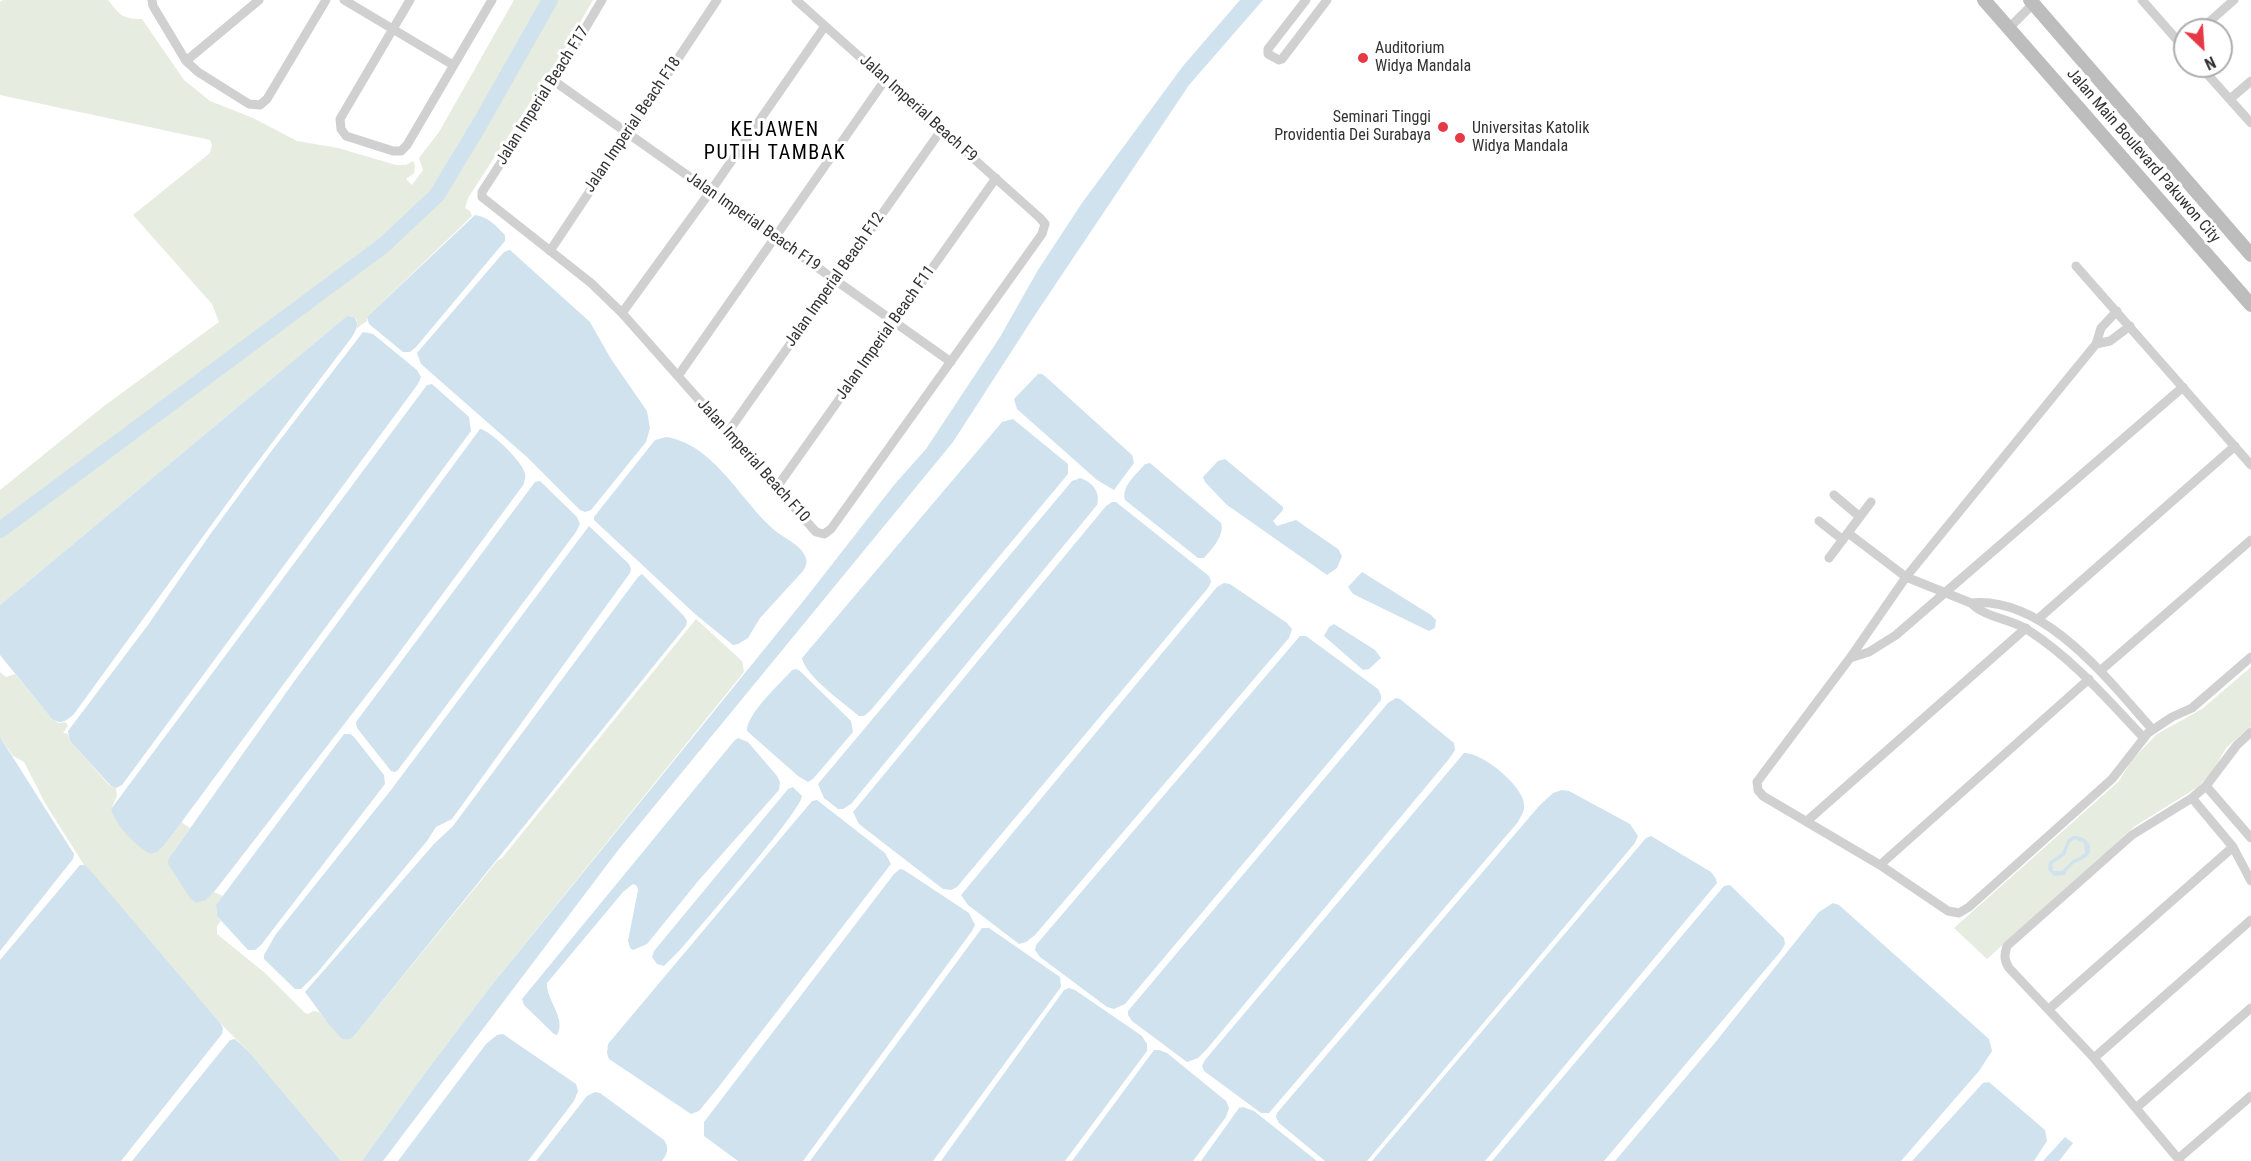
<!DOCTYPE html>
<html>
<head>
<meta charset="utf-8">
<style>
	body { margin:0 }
	#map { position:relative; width:2251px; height:1161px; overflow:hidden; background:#fff; font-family:"Roboto Condensed",sans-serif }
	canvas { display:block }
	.north { position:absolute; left:2173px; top:18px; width:60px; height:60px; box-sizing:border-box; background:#fff; border:2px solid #adadad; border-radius:50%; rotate:155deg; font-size:16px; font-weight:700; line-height:24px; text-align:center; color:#333 }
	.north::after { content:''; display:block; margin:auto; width:21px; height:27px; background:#e63946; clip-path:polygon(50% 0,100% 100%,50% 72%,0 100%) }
</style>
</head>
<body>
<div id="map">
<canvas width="2251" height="1161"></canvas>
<div class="north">N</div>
</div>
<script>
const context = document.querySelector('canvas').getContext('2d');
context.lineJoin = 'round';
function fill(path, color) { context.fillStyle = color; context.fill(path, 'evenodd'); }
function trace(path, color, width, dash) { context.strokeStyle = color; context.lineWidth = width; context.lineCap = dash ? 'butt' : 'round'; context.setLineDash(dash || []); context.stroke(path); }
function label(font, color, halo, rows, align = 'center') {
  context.font = font + ' "Roboto Condensed",sans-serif'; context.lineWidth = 6; context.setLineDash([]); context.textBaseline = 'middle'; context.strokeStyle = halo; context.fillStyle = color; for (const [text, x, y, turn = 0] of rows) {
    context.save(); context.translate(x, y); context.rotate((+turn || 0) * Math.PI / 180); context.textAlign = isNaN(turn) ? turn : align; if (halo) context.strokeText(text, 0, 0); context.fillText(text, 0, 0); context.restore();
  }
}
const green = new Path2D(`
	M3,0H108C120,15 122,19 142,19L184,80L210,101L253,118L297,141L338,148L396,165H406L413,161L415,166L414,173L406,179L412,185L423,170L419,158L439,132L514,0H593L561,55L468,198L465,208L470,211L472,216L367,317V321L357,328V320L354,317L347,316L0,605V490L104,406L219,322L212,304L133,215L210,153L212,145L210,140L0,95V2Z
	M696,619L742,661L744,672L491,986L425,1073L362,1161H341L249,1052L220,1023L84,865L45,803L24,762L13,756L0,737V672L6,677L15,674L52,719L58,723L66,722L68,726L63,733L68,734L70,741L110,786L116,788L117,796L111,809C123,826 133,843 150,854L166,843L181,822L190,828L169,858L206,900L214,892L223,896L216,906L217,916L221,921L217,926V934L265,973L305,1013L308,1014L313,1011L319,1012L342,1039H349L354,1036L497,861L502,858Z
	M2251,667V726L2226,748L2213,771L2198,787L2135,826L1987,959L1954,928L2119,781L2132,760L2157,734L2202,709Z`);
const water = new Path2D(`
	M1240,0H1263L1189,85L1035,315L953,442L619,849L383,1161H362L425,1073L491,986L805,599L894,485L926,449L1000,337L1038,270L1082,203L1183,66Z
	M475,215C489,217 496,226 505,235V241L416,347L410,352H403L369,324L367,317Z
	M510,250L590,322L611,359L647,411L650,428L646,442L591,510L585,512L580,510L528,458L421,364L417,353L504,252Z
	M347,316L354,317C360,324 356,330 352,337L247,476L74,714C66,721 61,725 52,719L0,655V605Z
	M363,332L373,334L417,370L421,377L418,384L122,785L116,788L111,786L70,741L68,731L148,625L209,536L270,453Z
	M1038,374H1042L1046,377L1132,455L1134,463L1114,490L1097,480L1017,409L1014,399Z
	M432,384L469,417L471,431L166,843L157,852L150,854C135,845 116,826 111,809L427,385Z
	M1013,419L1068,464V474L871,710L864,716H859C844,703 806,677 802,658L1002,422Z
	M480,429C490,430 524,463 525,474C526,477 524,481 524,484L390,665L214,892L206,900L196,903L190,898L168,864L169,858L293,683Z
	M666,437C713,444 739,498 772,528C781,537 798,543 804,554C808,561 807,565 803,571L760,618L748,638L738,644L733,645L695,614L594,520V517L655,440Z
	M1225,459L1283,507V510L1273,521L1277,526L1296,520L1338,549L1342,556L1337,568L1327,575L1227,505L1205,482L1203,477L1218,461Z
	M1150,463L1221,523C1225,535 1212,549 1204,558H1198L1125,500C1121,486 1137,474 1145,464Z
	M1080,478C1092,482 1101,492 1097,505L851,804L843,809H838L824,798L818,784L1072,481Z
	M540,481L577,517L580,524L576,532L398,770L395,772L391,771L357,728L356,722L535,482Z
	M1112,502H1116L1209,576L1211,582L1208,588L957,887L951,890L943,889L859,824L853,812L1106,506Z
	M589,526L629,564L631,569L630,573L452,819L436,827L427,841L317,973L301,989H295L264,959V955L276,934L391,790Z
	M1362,572L1431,615L1436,620L1435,628L1429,631L1353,594L1348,587Z
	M642,574L684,616L687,621L686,626L354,1036L350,1039H342L330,1026L305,992L434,844L453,826L638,577Z
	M1224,583L1230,584L1287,623L1292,629L1289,638L1035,935L1026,942L1019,944L968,905L961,895L1217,587Z
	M1334,624L1375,650L1381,658L1369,669L1363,670L1324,636L1329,627Z
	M1300,636H1306L1378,689L1381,695V700L1125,1004L1114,1009L1107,1007L1040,957L1035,950L1036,945Z
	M796,669L800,671L851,721L853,732L813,779L808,782L798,776L747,731C746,714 781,683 792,670Z
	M1396,698L1400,699L1454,743L1455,750L1449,759L1207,1049L1198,1058L1187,1062L1132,1021L1128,1015V1011L1388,703Z
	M344,734H350L354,737L384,775L385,784L261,945L255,950H248L217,916L216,905Z
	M0,737L74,854L73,859L0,951Z
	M738,738L748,742L777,776L780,782L779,790L699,880L647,944L633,950L630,948L628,941L638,890L637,886L633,884L623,892L547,983C546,1000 567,1019 557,1035L554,1034L524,1005L522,999L734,741Z
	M1464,753C1482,752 1523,786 1524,804C1525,811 1521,816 1518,822L1269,1113H1261L1204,1071L1202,1066L1205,1060Z
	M793,787L802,796C802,810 697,930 680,950L664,966L657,964L652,957L654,951L788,789Z
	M1562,790L1569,791L1630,824L1638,836L1635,843L1367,1161H1325L1279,1123L1276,1117L1277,1113L1539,806L1553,793Z
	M817,800L885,853L891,864L717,1089L699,1111L691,1114L609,1059L607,1053L608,1044L812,801Z
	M1651,836L1711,872L1716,879L1717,883L1485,1161H1372L1646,838Z
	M2073,836C2079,836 2083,837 2087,841C2097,854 2083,859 2075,863C2070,866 2067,871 2064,875L2054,876L2048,869L2049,862L2062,853L2068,839ZM2075,839L2084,843L2085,853L2080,857L2073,860L2062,871H2053L2052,864L2065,855L2070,842Z
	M80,865H84L89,869L220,1023L223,1028L222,1034L121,1161H0V960Z
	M900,869L904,870L969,913L975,925L972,931L803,1161H738L704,1136V1122L894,874Z
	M1730,885L1784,938L1785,944L1781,951L1604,1161H1492L1724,886Z
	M1833,903L1839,905L1989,1039L1992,1051L1979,1071L1901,1161H1615L1714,1044L1819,912Z
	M982,928H989L1060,977L1061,987L933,1161H810Z
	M1069,988L1075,990L1142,1036L1147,1044V1051L1065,1161H941L1064,990Z
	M503,1034L576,1084L578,1091L574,1101L528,1161H398L486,1044L497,1035Z
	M235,1039L249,1052L341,1161H132L230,1040Z
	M1154,1050H1159L1167,1053L1226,1101L1229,1108L1226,1117L1193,1161H1072Z
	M1989,1082L2045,1130L2047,1141L2034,1161H1912L1983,1083Z
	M595,1092L600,1093L664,1140C669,1148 668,1153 662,1161H536L587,1096Z
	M1243,1107L1254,1111L1317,1161H1201L1239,1108Z
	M2065,1137L2073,1143L2059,1161H2043Z`);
const river = new Path2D(`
	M0,530L384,245L437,195L481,122L550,0`);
const street = new Path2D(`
	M152,0L153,6L186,61L198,72L249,104L260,105L267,99L326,0
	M344,0L453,65
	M410,0L340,119L341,129L346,136L393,151H401L407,145L492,0
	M602,0L554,81L482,192V197L591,283L622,313L816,532L824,534L831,529L1042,234L1045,224L1040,218L796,0
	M1306,0L1268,49V54L1279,60L1282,59L1327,0
	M2142,0L2185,49
	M2009,28L2033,4L2034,0
	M2200,30L2234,0
	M186,61L259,0
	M2200,66L2251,123
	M554,81L951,362
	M2230,99L2251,81
	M550,251L717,0
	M2076,266L2251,465
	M2117,311L2101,328L2096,344L1906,577L1850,658L1757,782L1758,790L1763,796L1880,865L1948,911L1959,913L1969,907L2112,779L2148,733L2172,717L2192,708L2251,657
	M622,313L710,192L825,26
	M2096,344L2110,341L2130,326
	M678,376L885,80
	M728,432L942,129
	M777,487L996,178
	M1834,495L1860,517
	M1819,521L1843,540
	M1848,533L1906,577L1971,603C1985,618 2010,618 2028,630C2073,659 2107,699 2143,737
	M1829,558L1871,502
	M1971,603C2045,596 2108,680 2152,729
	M2038,619L2235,446
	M1850,658L1869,652L1896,635L2183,387
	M2100,671L2251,540
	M2206,786L2251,838
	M2192,798L2233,847L2251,881
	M1807,821L2026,628
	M1880,865L2089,679
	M2049,1009L2233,847
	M2094,1058L2251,920
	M2136,1108L2251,1008
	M2178,1159L2251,1096
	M2180,1161L2094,1058L2009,968C2004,960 2004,955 2007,946L2132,835L2192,798L2206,786L2237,745L2251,732`);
const secondary = new Path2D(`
	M1984,0L2251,305
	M2030,0L2251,255`);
const markers = [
	[1363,58,6,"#e63946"],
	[1443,127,6,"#e63946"],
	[1460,138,6,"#e63946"]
];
const poiNames = [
	["Auditorium",1375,49],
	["Widya Mandala",1375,67],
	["Seminari Tinggi",1431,118,"right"],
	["Providentia Dei Surabaya",1431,136,"right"],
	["Universitas Katolik",1472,129],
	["Widya Mandala",1472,147]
];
const streetNames = [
	["Jalan Imperial Beach F17",543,96,-58],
	["Jalan Imperial Beach F9",918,109,42],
	["Jalan Imperial Beach F18",633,125,-56],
	["Jalan Main Boulevard Pakuwon City",2143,156,49],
	["Jalan Imperial Beach F19",753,222,35],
	["Jalan Imperial Beach F12",835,280,-55],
	["Jalan Imperial Beach F11",886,333,-55],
	["Jalan Imperial Beach F10",753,461,48]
];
const quarterNames = [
	["KEJAWEN",775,131],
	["PUTIH TAMBAK",775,154]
];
fill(green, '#e6ecdf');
fill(water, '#cfe2ee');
trace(river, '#cfe2ee', 16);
trace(street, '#d0d0d0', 9);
trace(secondary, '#bdbdbd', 14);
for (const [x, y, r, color] of markers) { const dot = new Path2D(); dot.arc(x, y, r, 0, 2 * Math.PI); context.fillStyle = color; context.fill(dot); trace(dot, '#fff', 2); }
label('16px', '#333', '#fff', poiNames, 'left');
label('16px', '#333', '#fff', streetNames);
context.letterSpacing = '1.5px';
label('20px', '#000', '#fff', quarterNames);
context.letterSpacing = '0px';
</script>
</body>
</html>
